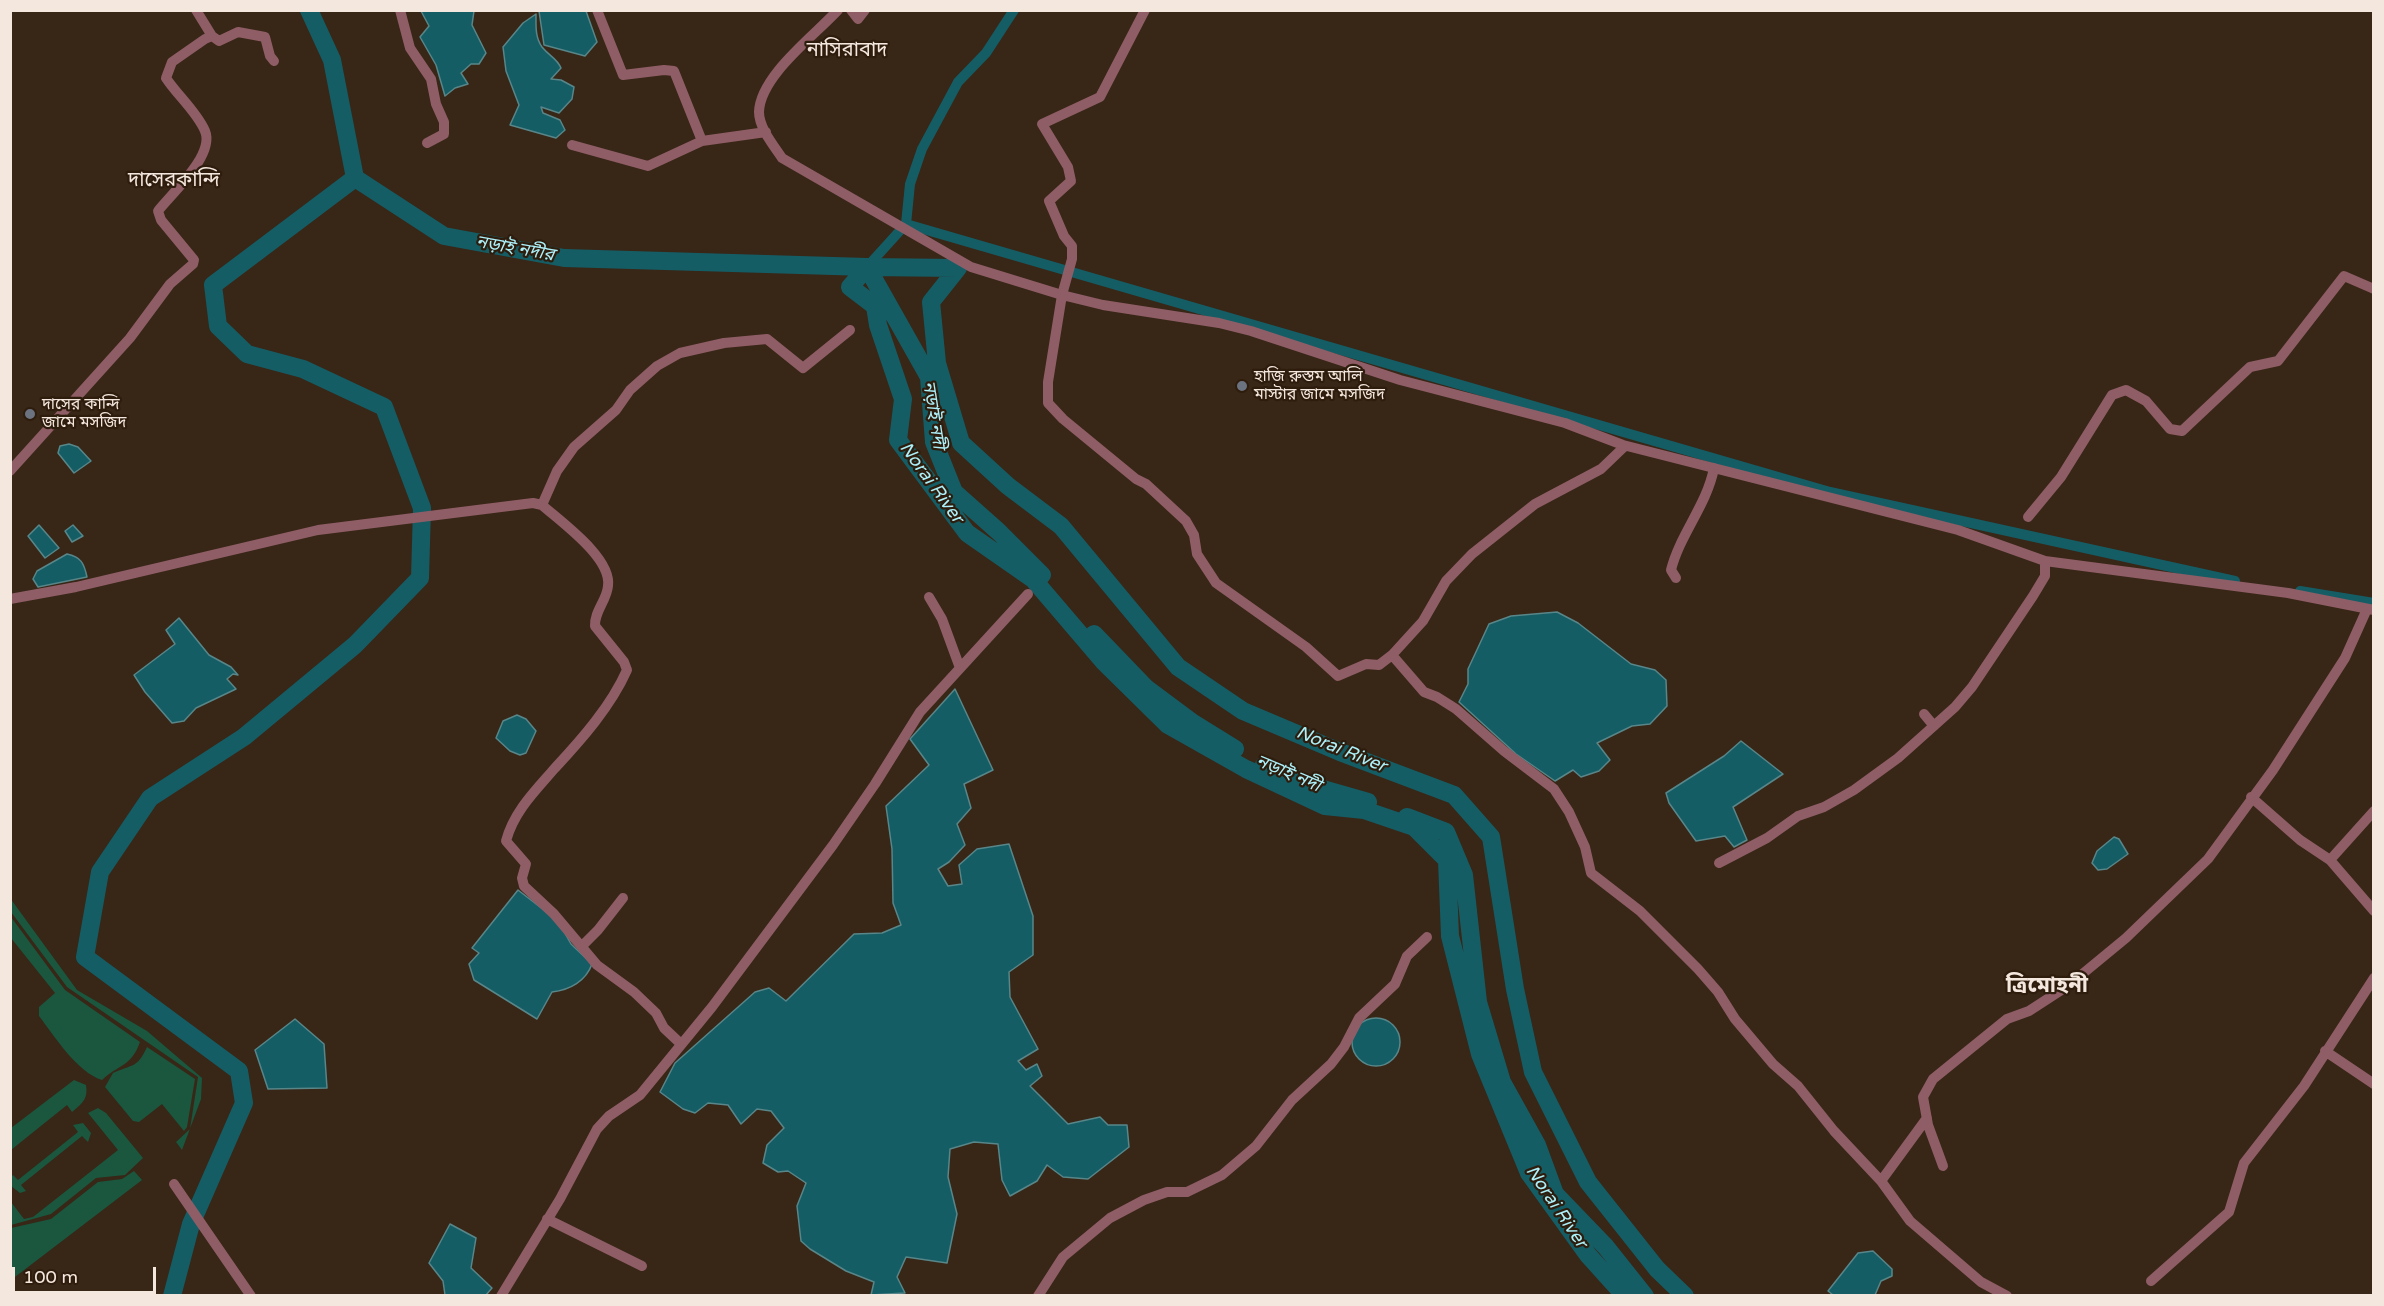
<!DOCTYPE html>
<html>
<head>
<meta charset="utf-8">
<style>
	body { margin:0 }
	#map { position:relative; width:2384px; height:1306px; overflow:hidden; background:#382617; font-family:"Varela Round",sans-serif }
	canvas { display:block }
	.frame { position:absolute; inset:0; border:12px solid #f4e7de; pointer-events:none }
	.scale { position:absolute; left:12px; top:1267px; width:144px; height:27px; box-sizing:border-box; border:3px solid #f4e7de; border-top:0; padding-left:8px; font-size:18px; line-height:21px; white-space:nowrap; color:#f4e7de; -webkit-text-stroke:4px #2e1c0d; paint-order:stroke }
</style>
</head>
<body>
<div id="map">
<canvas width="2384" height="1306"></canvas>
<div class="frame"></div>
<div class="scale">100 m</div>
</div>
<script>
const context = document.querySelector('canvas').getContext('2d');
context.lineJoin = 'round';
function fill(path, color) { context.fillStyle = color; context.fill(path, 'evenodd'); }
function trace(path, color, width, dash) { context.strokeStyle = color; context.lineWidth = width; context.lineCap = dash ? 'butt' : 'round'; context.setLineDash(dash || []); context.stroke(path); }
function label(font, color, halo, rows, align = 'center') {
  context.font = font + ' "Varela Round","Noto Sans Bengali",sans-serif'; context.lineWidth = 4.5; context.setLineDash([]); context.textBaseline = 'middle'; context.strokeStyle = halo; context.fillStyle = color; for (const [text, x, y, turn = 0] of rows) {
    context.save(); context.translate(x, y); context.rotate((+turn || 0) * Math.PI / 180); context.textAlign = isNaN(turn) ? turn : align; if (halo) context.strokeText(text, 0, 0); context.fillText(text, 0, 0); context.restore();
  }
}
const green = new Path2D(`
	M10,898L77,990L147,1031L202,1078L201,1099L182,1150L176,1142L190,1129L198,1077L67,987L11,912Z
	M11,917L65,990L140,1042C131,1067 119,1064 102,1080C77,1072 55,1037 39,1016V1007L55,993L11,938Z
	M147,1047L195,1079L187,1127L184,1131L162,1104L139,1122L133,1121L105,1087L113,1073C132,1064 137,1069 147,1047Z
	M74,1080L86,1085C88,1098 84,1102 72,1112L67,1105L11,1150V1128Z
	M98,1108L106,1113L143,1158L125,1175L96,1178L51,1214L11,1225V1202L24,1219L33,1217L118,1150L88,1113Z
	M83,1123L91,1133L88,1142L82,1136L21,1185L26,1191L20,1193L11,1186V1177L13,1175L18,1180L78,1132L73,1125Z
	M134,1171L142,1180L11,1280V1228L51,1219L98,1182L122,1179Z`);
const water = new Path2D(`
	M421,11H474L472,25L486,53L479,64H471L461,73L468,84L455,88L445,96L436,65L420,37L429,26Z
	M539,11H586L597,42L585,56L544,45Z
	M536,14C536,26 535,37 542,47C549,56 557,58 561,68L551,79L561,80L574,87L572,99L559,113L541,107L543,113L560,120L565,130L556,138L510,125L519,105L506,71L503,47L523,23Z
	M69,444L78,447L91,461L74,473L58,453L60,446Z
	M39,525L59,548L45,558L28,536Z
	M73,525L83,536L72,542L65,531Z
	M67,554C81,557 84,563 87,577L38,587L33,579L37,571Z
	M1557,612L1578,623L1631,664L1655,670L1666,680L1667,706L1650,724L1632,726L1597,743L1610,760L1599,771L1581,777L1573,770L1555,781L1516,754L1459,702L1468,684V669L1489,624L1511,616Z
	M179,618L209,655L231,667L238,675L233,674L227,679L236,689L196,708L184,721L172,723L145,692L134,675L175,644L166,630Z
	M955,689L993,770L964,784L971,808L957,824L965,845L949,862L938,869L948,886L962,884L959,865L977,849L1009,844L1033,916V955L1009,972L1010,997L1038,1049L1018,1061L1026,1070L1037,1064L1042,1076L1030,1086L1068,1124L1100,1117L1108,1125H1127L1129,1147L1088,1179L1063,1177L1047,1165L1037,1181L1010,1196L1002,1180L998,1144L974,1142L950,1149L948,1177L957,1214L947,1263L906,1257L897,1277L905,1293L871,1295L874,1282L846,1271L810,1249L801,1241L797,1206L806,1183L788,1171L778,1172L763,1163L767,1145L784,1128L771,1111L757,1109L741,1124L728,1105L708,1103L695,1113L683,1109L660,1092L675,1063L755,992L769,988L786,1001L854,934L882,933L901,925L893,903L892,849L886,806L929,765L910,739Z
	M517,715L526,719L536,731L526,753L520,755L510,751L496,738L503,721Z
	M1741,741L1783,774L1733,807L1747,840L1734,847L1725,836L1696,841L1669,803L1666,793L1724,756Z
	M2114,837L2119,839L2128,854L2107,869L2098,870L2092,863L2097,851Z
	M518,890L558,921L571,944L592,964C586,981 570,990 552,992L537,1019L474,980L469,964L479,953L472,948Z
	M1352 1042a24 24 0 1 1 48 0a24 24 0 1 1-48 0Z
	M295,1019L324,1044L327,1088L268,1089L255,1050Z
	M450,1224L476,1238L471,1268L492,1288L486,1295H445L443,1281L429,1263Z
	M1873,1251L1892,1269V1276L1881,1281L1875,1295H1833L1828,1291L1858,1253Z`);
const canal = new Path2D(`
	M906,224L1830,492L2235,581
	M867,267L906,224L910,184L922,149L958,82L986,53L1014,10
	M2300,591L2374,603`);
const river = new Path2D(`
	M309,10L332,60L355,178L444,236L564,258L867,267L929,377L934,442L954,492L999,532L1042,575
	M1094,634L1146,688L1193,723L1235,749
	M1264,765L1319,788L1368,802
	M1407,817L1446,832L1464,875L1478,1002L1502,1082L1537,1145L1555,1194L1606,1247L1645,1296
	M172,1296L191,1224L244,1103L239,1071L85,957L100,872L150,798L244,737L355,645L420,578L422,508L384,407L303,369L247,354L218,326L213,285L355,178
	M1625,1296L1588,1255L1529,1173L1480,1054L1450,936L1447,860L1414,827L1364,810L1325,806L1246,769L1168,725L1103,661L1033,579L967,533L898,440L903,399L878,325L875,306L850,287L867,267L958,268L931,302L937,363L961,443L1008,486L1061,526L1178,667L1243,711L1340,752L1454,795L1491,837L1515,989L1533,1072L1588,1182L1657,1269L1685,1296`);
const minor = new Path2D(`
	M196,10L212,36
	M400,10L410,48L431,79L436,104L444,122V134L427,143
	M597,10L623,75L664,70L674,71L702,141L766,132
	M838,10C814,36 760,76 759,112C759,128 774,146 782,158L971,267L1062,295L1103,305L1219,323L1251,331L1400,380L1565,423L1623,445L1958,530L2045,561L2288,593L2374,610
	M851,10L858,19L865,10
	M1145,10L1100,97L1042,124L1068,167L1071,181L1049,201L1064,236L1072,246V259L1062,295L1048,382V403L1063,419L1136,479L1146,484L1186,521L1194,535L1197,554L1216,583L1306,647L1338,676L1366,664L1379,665L1392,655L1424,692L1437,697L1456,709L1504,751L1554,789L1569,812L1585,847L1591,873L1640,911L1698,969L1718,992L1735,1019L1773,1064L1798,1086L1834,1131L1881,1181L1910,1221L1981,1282L2007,1296
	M572,145L648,166L702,141
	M10,471L130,338L170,284L193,264L194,260L161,220L158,211C172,193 215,155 205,131C197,112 177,95 166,78L172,62L205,39L212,36L219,41L238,32L265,37L270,56L274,61
	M542,505C561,522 612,558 608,586C607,600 594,612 595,626L624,662L627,670C611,706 582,739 555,768C536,790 514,811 506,841L526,864L522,878L524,886L554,914L597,965L634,992L656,1013L664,1028L681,1044
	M2028,517L2061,477L2112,395L2126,390L2146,401L2170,429L2182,431L2250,367L2278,361L2344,276L2374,289
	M1676,578L1671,570C1680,534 1707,505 1714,468
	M929,597L942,619L960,668
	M10,599L76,587L318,530L533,503L542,505L557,471L574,447L616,410L630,390L657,366L680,353L724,343L767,339L803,368L850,330
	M1392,655L1423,621L1446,581L1472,554L1535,504L1601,469L1625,446
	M1924,714L1934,726
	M2251,797L2300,840L2330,860L2374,911
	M2330,860L2374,811
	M1719,863L1767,838L1798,816L1824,807L1854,790L1898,758L1955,707L1972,687L2033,596L2045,576V561
	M582,946L598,930L623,898
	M2325,1051L2374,1084
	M1943,1166L1928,1125L1923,1097L1933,1079L2007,1019L2029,1011L2069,985L2126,938L2208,859L2273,770L2345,658L2367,609
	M1881,1181L1927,1118
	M174,1184L251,1296
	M547,1219L642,1266
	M2151,1281L2229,1212L2244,1163L2304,1086L2374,978
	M501,1296L560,1199L597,1129L609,1116L640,1095L712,1007L833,845L875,784L920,712L1028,594
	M1038,1296L1063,1257L1110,1218L1144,1200L1167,1192H1187L1222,1175L1256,1146L1292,1100L1331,1064L1344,1047L1359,1018L1395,984L1407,956L1427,937`);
const markers = [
	[1242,386,6,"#6b7280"],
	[30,414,6,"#6b7280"]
];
const poiNames = [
	["হাজি রুস্তম আলি",1254,377],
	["মাস্টার জামে মসজিদ",1254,395],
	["দাসের কান্দি",42,405],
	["জামে মসজিদ",42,423]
];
const waterNames = [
	["নড়াই নদীর",515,249,10],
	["নড়াই নদী",933,415,81],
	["Norai River",931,483,54],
	["Norai River",1341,750,22],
	["নড়াই নদী",1288,774,23],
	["Norai River",1556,1207,56]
];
const quarterNames = [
	["নাসিরাবাদ",847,51],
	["দাসেরকান্দি",174,181]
];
const districtNames = [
	["ত্রিমোহনী",2047,986]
];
fill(green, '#1a573e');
fill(water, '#155d65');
trace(water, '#588689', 1.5);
trace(canal, '#155d65', 10);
trace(river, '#155d65', 18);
trace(minor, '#8f5d66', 10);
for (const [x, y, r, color] of markers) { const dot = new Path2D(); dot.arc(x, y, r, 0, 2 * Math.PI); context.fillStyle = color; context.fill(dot); trace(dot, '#2e1c0d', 2); }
label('16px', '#f4e7de', '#2e1c0d', poiNames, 'left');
label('italic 18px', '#acf0f9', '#2e1c0d', waterNames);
label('20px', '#f4e7de', '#2e1c0d', quarterNames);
label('bold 22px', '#f4e7de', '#2e1c0d', districtNames);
</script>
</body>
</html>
